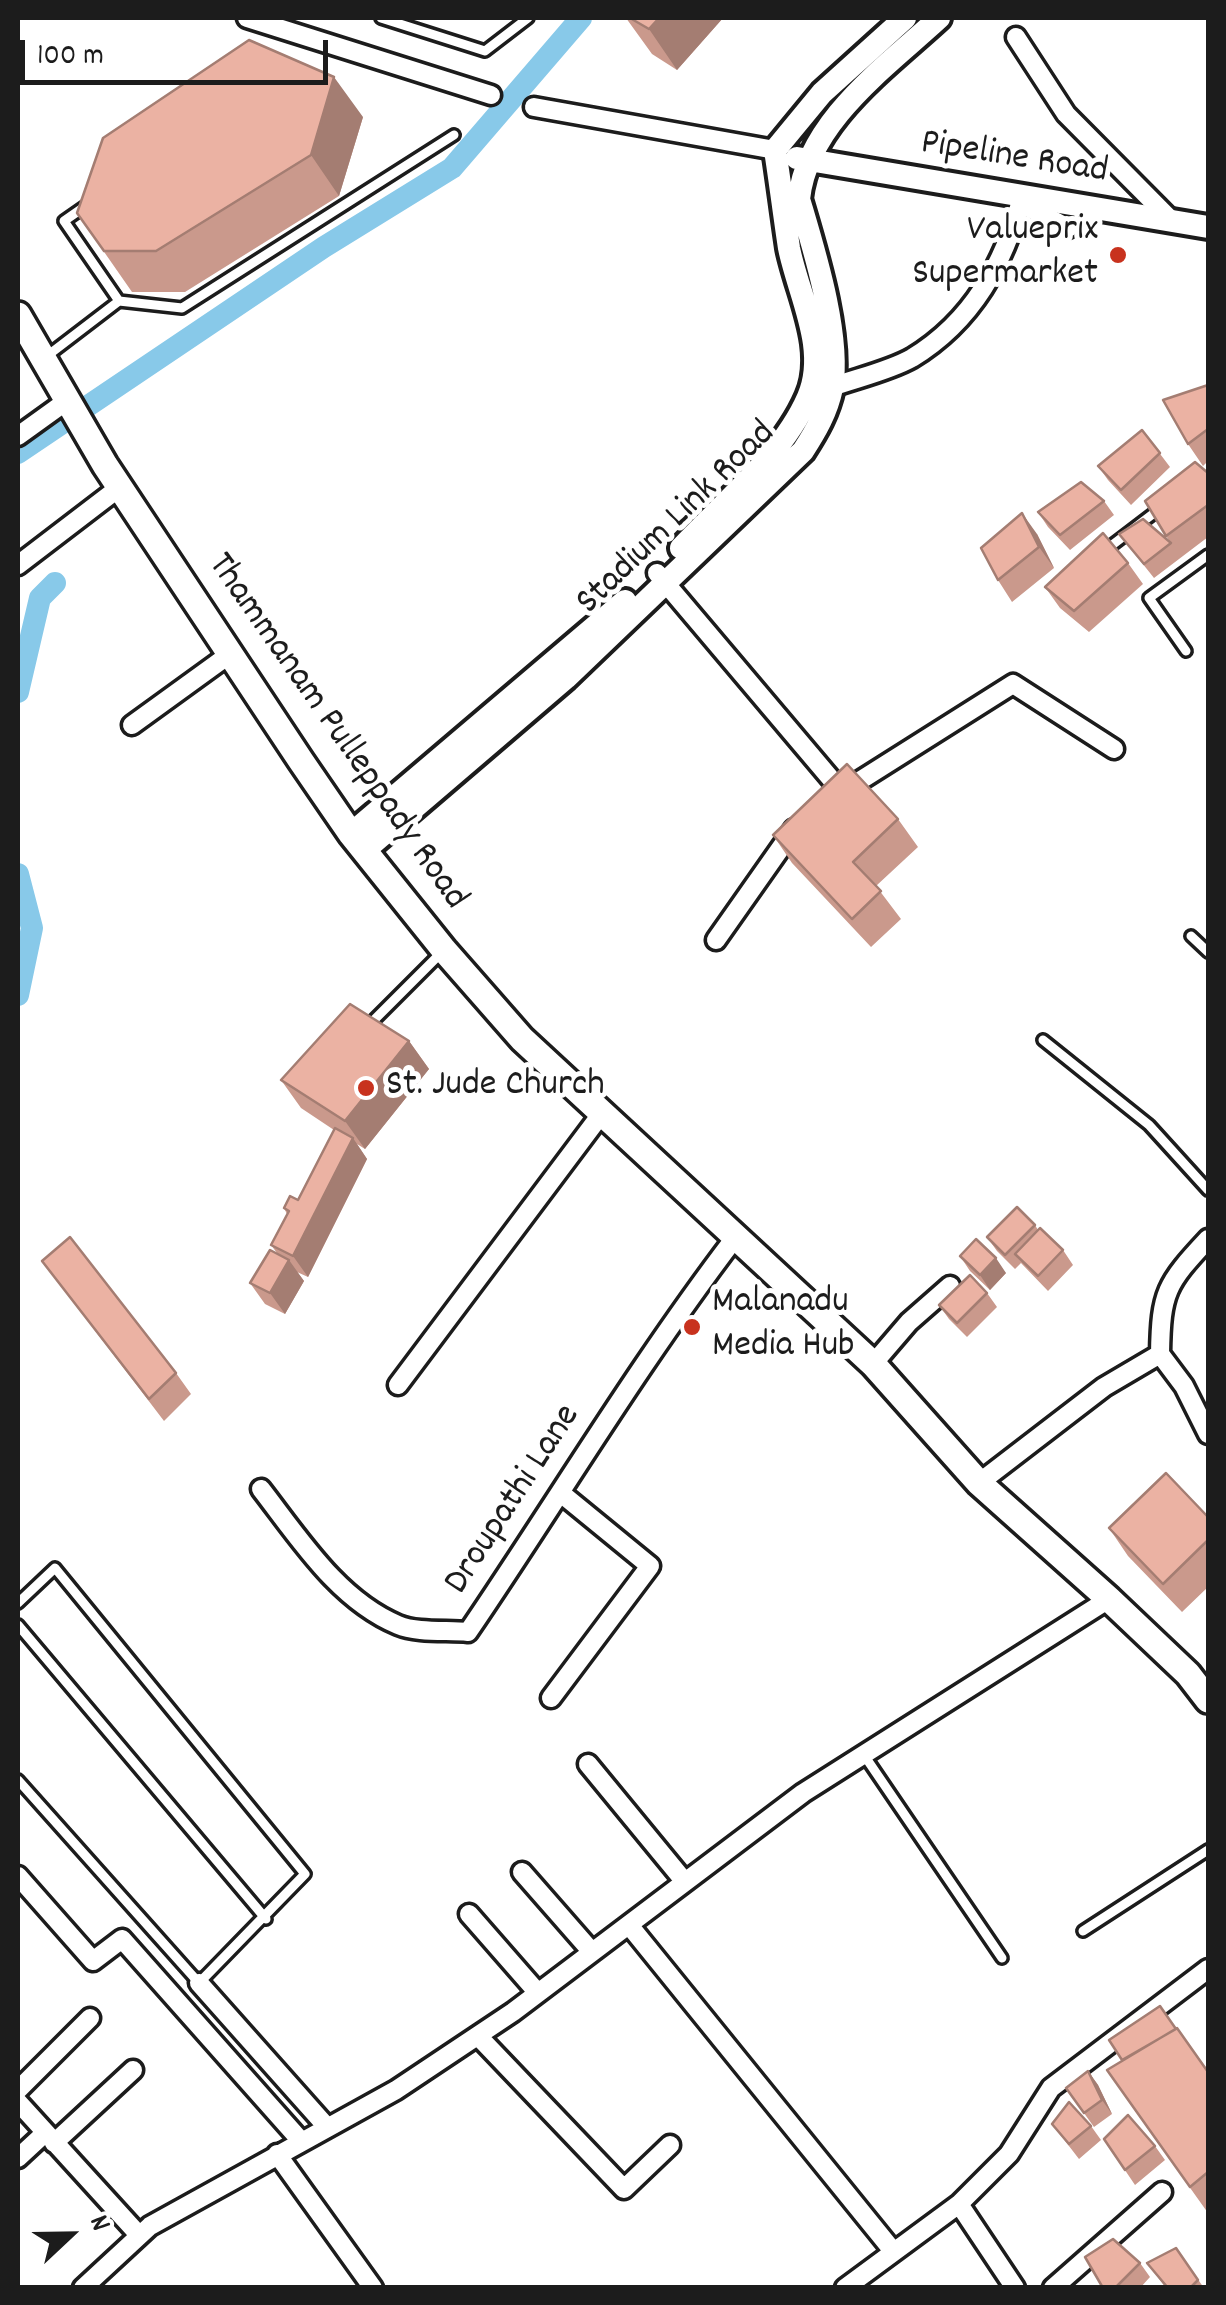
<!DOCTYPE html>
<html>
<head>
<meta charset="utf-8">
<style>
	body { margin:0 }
	#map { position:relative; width:1226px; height:2305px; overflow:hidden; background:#fff; font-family:Dekko,sans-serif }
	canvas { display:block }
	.frame { position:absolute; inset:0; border:20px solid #1c1c1c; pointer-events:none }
	.north { position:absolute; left:20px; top:2185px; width:100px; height:100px; -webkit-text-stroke:8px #fff; paint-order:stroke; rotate:68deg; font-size:28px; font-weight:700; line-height:40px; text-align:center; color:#1c1c1c }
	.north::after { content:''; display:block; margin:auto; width:35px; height:45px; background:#1c1c1c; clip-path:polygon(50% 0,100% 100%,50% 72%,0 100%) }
	.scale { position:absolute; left:20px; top:40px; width:308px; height:45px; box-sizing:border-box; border:5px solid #1c1c1c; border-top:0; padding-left:12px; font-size:30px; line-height:35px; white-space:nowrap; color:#1c1c1c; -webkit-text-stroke:8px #fff; paint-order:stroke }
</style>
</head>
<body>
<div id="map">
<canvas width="1226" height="2305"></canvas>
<div class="frame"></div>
<div class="north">N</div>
<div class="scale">100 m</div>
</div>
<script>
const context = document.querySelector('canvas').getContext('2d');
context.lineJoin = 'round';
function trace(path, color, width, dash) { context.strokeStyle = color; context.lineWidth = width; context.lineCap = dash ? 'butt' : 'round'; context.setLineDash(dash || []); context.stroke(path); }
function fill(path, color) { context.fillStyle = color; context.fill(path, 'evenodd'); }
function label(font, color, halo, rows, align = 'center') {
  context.font = font + ' Dekko,sans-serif'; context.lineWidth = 10; context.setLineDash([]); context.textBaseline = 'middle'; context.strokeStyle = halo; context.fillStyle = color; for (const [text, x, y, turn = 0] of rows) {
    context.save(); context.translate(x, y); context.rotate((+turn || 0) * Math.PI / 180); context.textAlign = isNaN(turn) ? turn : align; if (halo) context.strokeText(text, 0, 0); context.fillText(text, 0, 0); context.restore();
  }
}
const canal = new Path2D(`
	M18,453L324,247L452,168L581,18
	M18,692L40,598L55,583
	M18,874L32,928L18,995`);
const service = new Path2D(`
	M381,18L485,51L528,18
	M119,301L182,308L454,135
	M47,356L119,301L64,221L87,205
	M1103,552L1162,507
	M1186,651L1149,598L1208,555
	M1191,936L1208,952
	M368,1026L442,952
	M1043,1040L1149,1125L1208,1190
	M18,1603L55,1568L305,1874L199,1983L18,1780
	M18,1625L266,1919
	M864,1755L1002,1958
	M1083,1931L1208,1850`);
const minor = new Path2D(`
	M247,18L491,95
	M1016,37L1066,114L1172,221
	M534,107L775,150
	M1020,203L1068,228
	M832,387C857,378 889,371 912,358C973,321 1004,263 1022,197
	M18,436L68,400
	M18,565L120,487
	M657,573L842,792L1013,684L1114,749
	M132,725L230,654
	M716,940L794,829
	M1160,1354L1184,1386L1208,1434
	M873,1364L909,1322L950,1286
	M398,1385L602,1113
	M979,1483L1104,1387L1160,1354C1161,1292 1166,1284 1208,1239
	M261,1489C299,1538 338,1600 398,1625C417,1633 447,1630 468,1632C557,1501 638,1365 734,1239
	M551,1698L650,1566L562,1494
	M588,1764L685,1882
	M522,1872L592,1952
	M18,1876L93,1961L122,1939L301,2141
	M469,1914L538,1993
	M629,1925L893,2251
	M199,1983L327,2127
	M478,2036L624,2189L670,2145
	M18,2090L90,2018
	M18,2102L139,2235
	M54,2143L133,2070
	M277,2154L373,2288
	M18,2158L45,2133
	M83,2288L150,2226L396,2090L513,2012L803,1793L1109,1599
	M845,2288L959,2204
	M1015,2288L959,2204L1009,2154L1051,2088L1208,1969
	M1053,2288L1162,2192`);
const tertiary = new Path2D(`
	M797,158L1208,227
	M681,548C723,503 783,455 808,397C829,349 798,294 789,248C784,215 780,182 775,150L822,93L905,18
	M351,834L625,601
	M365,850L566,678L803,451C816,431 827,412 832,388C841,335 814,250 799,199C807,122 886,67 939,18`);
const secondary = new Path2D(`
	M18,315L105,465L301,761L351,834L444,950L522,1039L873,1364L979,1483L1109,1599L1188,1674L1208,1700`);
const wall = new Path2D(`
	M626,18H723L677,70L652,54Z
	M363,117L339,196L185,292H132L77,213Z
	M1208,385V461L1203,466L1188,444Z
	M1142,430L1170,467L1131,505L1108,480L1098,466Z
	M1208,473V537L1154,578L1119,534L1171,543L1166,536Z
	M1104,501L1114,515L1070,550L1048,527L1038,512Z
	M1037,534L1054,568L1012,602L998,580Z
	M1128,563L1143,584L1089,632L1060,608L1045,587Z
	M898,819L918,847L876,886L901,919L871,947L792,863L773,835Z
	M409,1041L429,1069L365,1149L357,1144L367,1159L308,1277L297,1272L304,1281L285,1314L265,1304L250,1283L277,1253L271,1245L287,1214L284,1208L298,1200L334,1130L301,1108L281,1080Z
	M1035,1225L1038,1230L1063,1250L1073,1265L1048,1291L1021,1263L1015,1269L997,1251L987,1237Z
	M960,1256L1006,1273L990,1290L970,1271Z
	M42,1261L176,1373L191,1394L164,1421Z
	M987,1293L997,1307L967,1337L949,1319L939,1305Z
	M1208,1517V1587L1182,1612L1128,1556L1109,1528Z
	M1088,2071L1098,2085L1112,2114L1094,2127L1066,2088Z
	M1208,2072V2213L1126,2098Z
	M1052,2124L1091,2126L1101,2140L1079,2159Z
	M1104,2139L1155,2146L1165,2160L1135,2185Z
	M1176,2248L1204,2288H1166L1147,2263Z
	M1140,2263L1150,2277L1140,2288H1103Z`);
const shadedWall = new Path2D(`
	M659,18H723L677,70L649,29Z
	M334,77L363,117L339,196L311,155Z
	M1022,513L1037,534L1054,568L1039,547Z
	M409,1041L429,1069L365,1149L345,1121Z
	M353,1138L367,1159L308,1277L293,1256Z
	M996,1258L1006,1273L990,1290L980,1275Z
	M289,1260L304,1281L285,1314L270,1293Z
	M1088,2071L1098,2085L1112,2114L1102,2100Z`);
const building = new Path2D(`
	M630,18H659L649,29Z
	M249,40L334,77L311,155L156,251H104L77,213L103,138Z
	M1208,385V429L1188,444L1163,400Z
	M1142,430L1160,453L1121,490L1098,466Z
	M1195,462L1208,473V505L1166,536L1145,501Z
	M1081,482L1104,501L1060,535L1038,512Z
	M1022,513L1039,547L998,580L981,548Z
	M1143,519L1171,543L1144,564L1119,534Z
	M1103,533L1128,563L1074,611L1045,587Z
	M847,764L898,819L853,862L881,891L852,919L773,835Z
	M350,1004L409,1041L345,1121L281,1080Z
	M335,1128L353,1138L293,1256L271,1245L289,1211L284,1208L290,1196L298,1200Z
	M1017,1207L1035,1225L1005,1255L987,1237Z
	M1040,1228L1063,1250L1038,1276L1015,1254Z
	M70,1237L176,1373L149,1399L42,1261Z
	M976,1239L996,1258L980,1275L960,1256Z
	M270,1250L289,1260L270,1293L250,1283Z
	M970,1275L987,1293L957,1323L939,1305Z
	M1166,1473L1208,1517V1540L1163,1584L1109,1528Z
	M1160,2006L1176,2029L1122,2060L1109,2040Z
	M1177,2028L1208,2072V2172L1190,2187L1107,2070Z
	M1088,2071L1102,2100L1084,2113L1066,2088Z
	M1069,2102L1091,2126L1069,2144L1052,2124Z
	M1128,2115L1155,2146L1125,2170L1104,2139Z
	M1113,2239L1140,2263L1115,2288H1103L1085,2257Z
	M1176,2248L1198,2280L1190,2288H1168L1147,2263Z`);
const markers = [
	[1118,255,10,"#c8321e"],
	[366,1088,10,"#c8321e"],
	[692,1327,10,"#c8321e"]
];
const streetNames = [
	["Pipeline Road",1014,160,9],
	["Stadium Link Road",678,520,-44],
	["Thammanam Pulleppady Road",335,733,55],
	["Droupathi Lane",515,1501,-57]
];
const poiNames = [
	["Valueprix",1098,233,"right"],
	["Supermarket",1098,277,"right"],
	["St. Jude Church",386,1088],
	["Malanadu",712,1305],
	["Media Hub",712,1349]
];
trace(canal, '#88c9e9', 22);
trace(service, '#1c1c1c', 16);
trace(minor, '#1c1c1c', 25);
trace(tertiary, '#1c1c1c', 30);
trace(secondary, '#1c1c1c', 32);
trace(service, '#fff', 9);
trace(minor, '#fff', 18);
trace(tertiary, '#fff', 22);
trace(secondary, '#fff', 25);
fill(wall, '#ca998c');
fill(shadedWall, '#a47d72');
fill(building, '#ebb2a3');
trace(building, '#a47d72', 2.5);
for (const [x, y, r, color] of markers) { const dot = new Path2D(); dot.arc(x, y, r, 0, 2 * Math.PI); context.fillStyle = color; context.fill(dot); trace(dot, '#fff', 4); }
label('38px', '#1c1c1c', '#fff', streetNames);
label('38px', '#1c1c1c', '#fff', poiNames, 'left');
</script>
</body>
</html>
